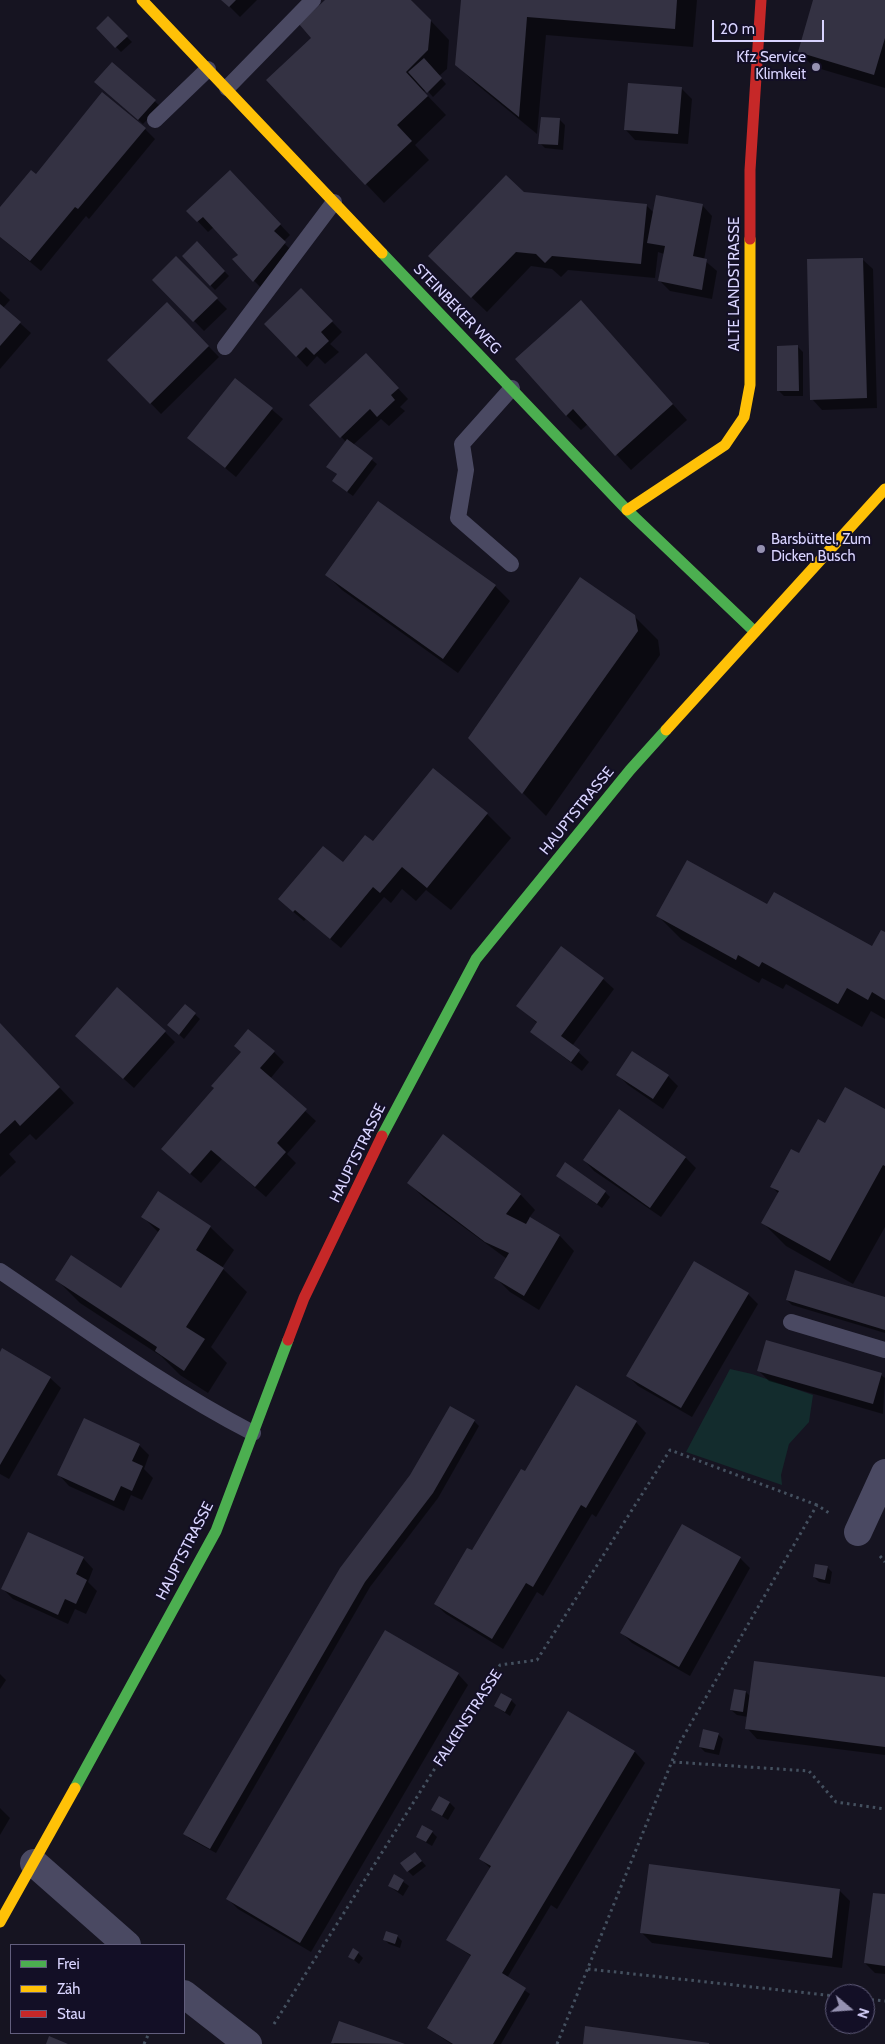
<!DOCTYPE html>
<html>
<head>
<meta charset="utf-8">
<style>
	body { margin:0 }
	#map { position:relative; width:885px; height:2044px; overflow:hidden; background:#161421; font-family:Cabin,sans-serif }
	canvas { display:block }
	.legend { position:absolute; left:10px; top:1944px; width:175px; height:90px; box-sizing:border-box; background:#130f26; border:1px solid #625e7d; margin:0; padding:6px 9px; list-style:none; font-size:15px; color:#d9d4ff }
	.legend li { display:flex; align-items:center; gap:10px; height:25px }
	.legend b { width:25px; border:1px solid #625e7d }
	.north { position:absolute; left:825px; top:1984px; width:50px; height:50px; box-sizing:border-box; background:#130f26; border:1px solid #625e7d; border-radius:50%; rotate:108deg; font-size:14px; font-weight:700; line-height:20px; text-align:center; color:#d9d4ff }
	.north::after { content:''; display:block; margin:auto; width:18px; height:22px; background:#9591b1; clip-path:polygon(50% 0,100% 100%,50% 72%,0 100%) }
	.scale { position:absolute; left:712px; top:20px; width:112px; height:22px; box-sizing:border-box; border:2px solid #d9d4ff; border-top:0; padding-left:6px; font-size:15px; line-height:18px; white-space:nowrap; color:#d9d4ff; -webkit-text-stroke:4px #130f26; paint-order:stroke }
</style>
</head>
<body>
<div id="map">
<canvas width="885" height="2044"></canvas>
<ul class="legend">
<li><b style="height:6px;background:#4caf50"></b>Frei</li>
<li><b style="height:6px;background:#ffc107"></b>Zäh</li>
<li><b style="height:6px;background:#c62828"></b>Stau</li>
</ul>
<div class="north">N</div>
<div class="scale">20 m</div>
</div>
<script>
const context = document.querySelector('canvas').getContext('2d');
context.lineJoin = 'round';
function fill(path, color) { context.fillStyle = color; context.fill(path, 'evenodd'); }
function trace(path, color, width, dash) { context.strokeStyle = color; context.lineWidth = width; context.lineCap = dash ? 'butt' : 'round'; context.setLineDash(dash || []); context.stroke(path); }
function label(font, color, halo, rows, align = 'center') {
  context.font = font + ' Cabin,sans-serif'; context.lineWidth = 4; context.setLineDash([]); context.textBaseline = 'middle'; context.strokeStyle = halo; context.fillStyle = color; for (const [text, x, y, turn = 0] of rows) {
    context.save(); context.translate(x, y); context.rotate((+turn || 0) * Math.PI / 180); context.textAlign = isNaN(turn) ? turn : align; if (halo) context.strokeText(text, 0, 0); context.fillText(text, 0, 0); context.restore();
  }
}
const green = new Path2D(`
	M730,1369L752,1374L813,1395L809,1422L789,1444L781,1475L782,1485L686,1452Z`);
const shadow = new Path2D(`
	M223,0H257L240,17Z
	M327,0H411L449,40L447,69L439,76L446,84L433,97L426,89L424,92L446,115L415,145L429,160L384,203L366,184L312,38Z
	M462,0H697L693,47L546,35L537,134L475,83L456,64Z
	M814,0H885V88L814,67L799,52Z
	M108,18L132,42L121,52L97,28Z
	M112,64L160,106L143,124L101,87Z
	M681,88L692,99L688,144L635,140L625,129Z
	M542,118L560,120L565,125L563,150L545,148L540,143Z
	M145,129L155,139L89,219L86,216L41,271L0,237V209L36,176Z
	M240,182L290,235L283,242L295,254L264,291L234,260L239,255L214,227L208,232L188,211Z
	M523,194L646,205L654,213L702,205L712,216L704,260L717,271L712,299L670,291L659,280L664,254L658,252L655,278L568,270L561,277L552,269L531,266L487,312L444,271Z
	M197,243L229,276L215,290L183,256Z
	M176,258L227,309L204,331L154,280Z
	M862,259L873,269L877,408L822,410L812,399Z
	M301,290L342,332L330,344L339,352L325,364L317,356L307,367L266,324Z
	M0,291L10,300L3,308L31,333L0,369Z
	M581,302L687,420L631,470L588,424L581,430L566,415Z
	M167,304L219,357L161,414L109,360Z
	M798,347L803,352V396H784L779,391Z
	M376,365L408,399L400,407L405,411L389,426L381,419L353,445L377,464L353,496L339,486L338,475L328,466L346,442L311,405Z
	M236,379L283,419L236,477L189,438Z
	M378,502L495,586L510,601L458,673L342,590L327,575Z
	M634,616L658,640L660,655L546,816L523,793Z
	M433,770L487,814L511,838L451,910L426,890L416,901L402,889L391,903L384,897L341,948L306,919L304,921L290,909L373,843Z
	M767,906L872,948L885,934V1019L871,1011L862,1027L786,984L783,989L762,978L759,983L681,939L658,916Z
	M603,979L614,989L572,1046L589,1062L582,1071L531,1032L537,1023L518,1006Z
	M185,1005L200,1019L184,1039L174,1030Z
	M0,1024L74,1103L36,1140L30,1134L9,1154L16,1162L0,1177Z
	M165,1032L175,1042L134,1088L87,1046Z
	M274,1052L284,1062L270,1079L316,1121L287,1154L296,1163L266,1197L222,1159L201,1183L173,1159Z
	M618,1075L668,1076L678,1086L663,1109L628,1085Z
	M885,1111V1227L853,1284L786,1246L763,1223L779,1194L771,1186L825,1125Z
	M444,1136L521,1195L535,1210L529,1218L560,1236L574,1251L539,1310L510,1292L495,1277L507,1259L424,1198L409,1183Z
	M686,1158L696,1168L661,1217L594,1171L584,1160Z
	M557,1176L605,1192L610,1197L602,1208Z
	M142,1216L210,1227L234,1250L222,1268L247,1292L211,1347L227,1363L208,1393L180,1375L161,1356L80,1303L57,1280L121,1289L159,1233Z
	M748,1294L758,1304L692,1417L638,1386L628,1376Z
	M885,1298V1333L792,1305L787,1300Z
	M0,1354L50,1378L61,1388L9,1479L0,1474Z
	M758,1370L881,1375L885,1378L883,1414L769,1381Z
	M474,1421L479,1426L438,1498L370,1587L216,1853L190,1839L185,1834L411,1476Z
	M636,1422L646,1433L596,1517L592,1514L543,1596L537,1592L503,1649L446,1614L435,1604L526,1473Z
	M139,1445L149,1455L144,1469L153,1478L142,1500L131,1495L124,1511L69,1486L59,1475Z
	M83,1558L93,1569L88,1582L97,1591L86,1614L75,1609L68,1624L13,1599L3,1589Z
	M740,1558L750,1568L690,1676L632,1643L622,1633Z
	M827,1567L832,1572L830,1584L819,1582L814,1577Z
	M0,1674L6,1680L0,1689Z
	M458,1674L468,1685L311,1952L238,1909L228,1899Z
	M885,1678V1755L757,1739L747,1728L748,1717L737,1715L731,1710L746,1692L751,1697Z
	M511,1700L516,1705L510,1716L495,1706Z
	M568,1712L635,1752L645,1763L557,1909L551,1905L507,1978L530,1994L501,2044H451L428,2028L471,1956L448,1940L491,1869L480,1858Z
	M718,1734L723,1739L719,1755L705,1752L700,1747Z
	M450,1803L455,1808L448,1820L432,1810Z
	M0,1808L10,1818L0,1835Z
	M432,1832L437,1837L432,1846L417,1837Z
	M420,1859L426,1866L413,1876L408,1871Z
	M395,1876L409,1886L403,1896L389,1886Z
	M839,1890L850,1901L842,1968L652,1943L641,1932Z
	M885,1896V1974L875,1973L865,1963Z
	M397,1936L402,1941L400,1948L389,1944L384,1939Z
	M358,1953L363,1958L359,1964L349,1956Z
	M339,2023L402,2044H334Z`);
const building = new Path2D(`
	M221,0H236L229,7Z
	M325,0H411L431,20L428,50L406,72L428,96L397,125L412,141L365,185L266,80L311,38L299,24Z
	M461,0H677L675,29L527,17L519,117L455,65Z
	M813,0H885V38L874,75L798,52Z
	M108,16L128,36L115,48L96,28Z
	M424,58L442,78L427,93L408,72Z
	M112,62L156,100L138,120L94,82Z
	M628,83L682,87L678,134L624,130Z
	M102,92L146,128L78,209L75,207L30,261L0,237V207L31,170L36,174Z
	M541,117L560,118L558,145L538,144Z
	M230,170L281,224L274,231L286,242L253,282L232,259L238,255L203,217L197,222L186,211Z
	M506,175L524,192L647,204L641,264L552,256L545,263L536,254L516,252L471,298L428,256Z
	M656,195L703,204L693,256L707,259L702,290L658,281L665,246L647,243Z
	M197,241L225,271L210,286L182,256Z
	M176,256L218,298L193,322L152,280Z
	M863,258L867,398L810,400L807,259Z
	M301,288L333,321L321,332L329,341L314,355L306,347L296,357L264,324Z
	M581,300L673,404L615,456L573,409L566,416L515,359Z
	M167,302L209,346L150,404L107,360Z
	M0,304L21,322L0,346Z
	M798,345L799,391H777V346Z
	M366,353L399,388L391,395L395,400L377,417L370,409L340,438L309,405Z
	M235,378L273,408L225,468L187,438Z
	M347,439L373,458L347,492L332,481L337,474L326,467Z
	M378,501L496,585L443,659L325,575Z
	M580,577L635,615L638,631L522,794L468,738Z
	M433,768L488,813L427,888L402,867L380,893L373,887L330,939L295,910L293,912L278,899L323,846L343,862L365,835L373,841Z
	M687,860L767,904L774,892L872,946L881,930L885,932V1000L872,992L868,1000L847,988L838,1004L762,962L759,967L738,955L736,960L656,916Z
	M561,946L604,978L561,1036L580,1050L571,1062L530,1032L537,1022L516,1006Z
	M117,987L166,1031L123,1079L75,1036Z
	M185,1004L196,1013L179,1035L167,1025Z
	M0,1023L60,1087L20,1126L15,1120L0,1134Z
	M248,1029L275,1051L260,1068L307,1109L277,1143L286,1152L255,1187L211,1150L190,1174L161,1149L214,1088L211,1086L241,1052L234,1046Z
	M632,1051L669,1075L653,1099L616,1075Z
	M845,1087L885,1109V1166L883,1165L830,1261L761,1223L779,1191L770,1187L791,1149L799,1153L818,1119L825,1123Z
	M619,1109L686,1157L650,1208L583,1160Z
	M443,1134L521,1194L506,1214L526,1224L530,1217L560,1235L524,1296L494,1278L509,1253L485,1242L407,1183Z
	M565,1162L606,1191L597,1204L556,1176Z
	M158,1191L211,1226L196,1250L224,1268L186,1327L205,1339L184,1371L155,1351L157,1347L55,1280L71,1255L121,1288L160,1229L141,1217Z
	M694,1261L749,1293L681,1408L626,1376Z
	M795,1270L885,1297V1330L786,1300Z
	M766,1340L882,1373L873,1404L757,1371Z
	M2,1348L51,1377L0,1465V1352Z
	M576,1385L637,1421L586,1508L581,1505L533,1587L526,1583L492,1639L434,1604L467,1548L472,1550L521,1469L525,1471Z
	M450,1406L475,1420L433,1493L365,1582L210,1849L183,1834L340,1568L410,1475Z
	M84,1418L140,1444L132,1461L143,1466L132,1491L121,1486L114,1501L57,1475Z
	M682,1524L741,1557L679,1667L620,1633Z
	M28,1532L84,1557L76,1574L87,1580L76,1604L65,1599L58,1615L1,1589Z
	M815,1564L828,1566L825,1580L813,1577Z
	M385,1630L459,1673L300,1943L226,1899Z
	M754,1661L885,1677V1747L745,1729Z
	M734,1689L746,1691L743,1712L730,1710Z
	M501,1693L512,1699L505,1712L494,1706Z
	M568,1711L635,1751L502,1973L526,1988L493,2044H453L427,2028L471,1955L446,1940L491,1866L479,1859Z
	M703,1729L719,1733L714,1750L699,1747Z
	M439,1796L450,1802L442,1816L431,1810Z
	M422,1825L433,1831L426,1842L416,1837Z
	M415,1852L422,1861L407,1872L400,1863Z
	M649,1864L840,1889L832,1958L640,1933Z
	M394,1874L404,1880L398,1891L388,1886Z
	M873,1893L885,1894V1966L864,1963Z
	M386,1931L398,1935L395,1944L383,1940Z
	M353,1948L359,1952L354,1960L348,1957Z
	M339,2021L405,2044L331,2043Z
	M585,2026L709,2043V2044H583Z
	M49,2036L68,2044H46Z`);
const path = new Path2D(`
	M880,1556L885,1562
	M673,1762L809,1771L836,1802L885,1809
	M588,1969L835,1996
	M865,1999L885,2001
	M274,2024L500,1665L537,1660L670,1450L817,1505
	M144,2044L149,2033
	M557,2044L679,1744L817,1505L829,1513`);
const lane = new Path2D(`
	M227,88L313,0
	M155,120L208,69
	M225,347L334,202
	M511,564L458,518L466,470L462,444L512,388
	M0,1271C83,1327 164,1387 253,1433
	M791,1322L885,1350`);
const street = new Path2D(`
	M858,1532L885,1473
	M34,1863L127,1945
	M184,1994L248,2044`);
const fast = new Path2D(`
	M382,253L627,510L755,632
	M382,1136L476,959L630,770L666,730
	M75,1788L216,1531L288,1340`);
const slow = new Path2D(`
	M142,0L382,253
	M627,510L725,445L744,417L750,385V239
	M666,730L885,489
	M0,1922L75,1788`);
const jam = new Path2D(`
	M750,239V170L761,0
	M288,1340L304,1298L382,1136`);
const markers = [
	[816,67,5,"#9591b1"],
	[761,549,5,"#9591b1"]
];
const poiNames = [
	["Kfz Service",806,58],
	["Klimkeit",806,75],
	["Barsbüttel, Zum",771,540,"left"],
	["Dicken Busch",771,557,"left"]
];
const streetNames = [
	["ALTE LANDSTRASSE",735,284,-90],
	["STEINBEKER WEG",457,309,46],
	["HAUPTSTRASSE",577,811,-51],
	["HAUPTSTRASSE",358,1153,-64],
	["HAUPTSTRASSE",185,1551,-63],
	["FALKENSTRASSE",468,1718,-57]
];
fill(green, '#132c2d');
fill(shadow, '#0007');
fill(building, '#343243');
trace(path, '#44505f', 3, [2.5, 4]);
trace(lane, '#4a4962', 16);
trace(street, '#4a4962', 28);
trace(fast, '#4caf50', 11);
trace(slow, '#ffc107', 11);
trace(jam, '#c62828', 11);
for (const [x, y, r, color] of markers) { const dot = new Path2D(); dot.arc(x, y, r, 0, 2 * Math.PI); context.fillStyle = color; context.fill(dot); trace(dot, '#130f26', 2); }
label('15px', '#d9d4ff', '#130f26', poiNames, 'right');
label('15px', '#d9d4ff', '#130f26', streetNames);
</script>
</body>
</html>
